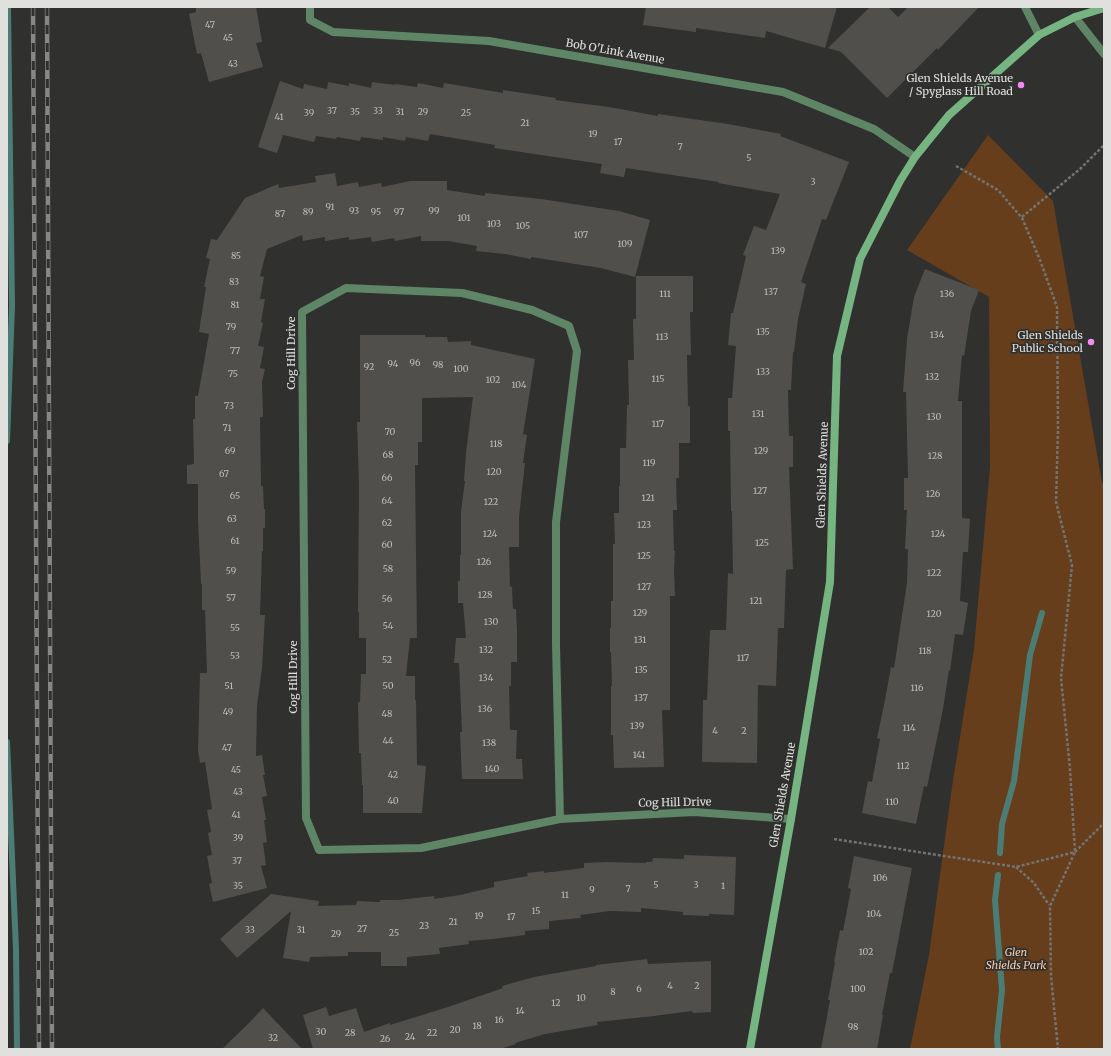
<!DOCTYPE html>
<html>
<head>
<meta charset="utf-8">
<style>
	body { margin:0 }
	#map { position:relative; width:1111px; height:1056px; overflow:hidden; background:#30302e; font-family:Merriweather,serif }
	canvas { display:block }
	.frame { position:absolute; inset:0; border:8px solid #e0e0de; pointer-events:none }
</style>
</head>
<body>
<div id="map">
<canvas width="1111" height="1056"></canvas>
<div class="frame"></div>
</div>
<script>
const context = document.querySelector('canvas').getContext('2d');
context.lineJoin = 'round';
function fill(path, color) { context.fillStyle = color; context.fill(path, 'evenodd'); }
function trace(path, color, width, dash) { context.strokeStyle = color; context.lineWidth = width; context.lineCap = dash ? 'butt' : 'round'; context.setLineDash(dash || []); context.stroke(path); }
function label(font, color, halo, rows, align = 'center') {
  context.font = font + ' Merriweather,serif'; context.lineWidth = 3.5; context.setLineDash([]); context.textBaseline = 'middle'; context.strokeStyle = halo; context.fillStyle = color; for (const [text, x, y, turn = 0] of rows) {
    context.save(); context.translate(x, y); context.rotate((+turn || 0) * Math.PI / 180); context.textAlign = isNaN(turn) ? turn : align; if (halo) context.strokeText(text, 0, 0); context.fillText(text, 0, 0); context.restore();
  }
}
const green = new Path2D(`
	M988,135L1053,201L1102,483H1104V1049H910L929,955L952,787L974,649L990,467L989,297L907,250Z`);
const stream = new Path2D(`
	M7,441L12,306L8,7
	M7,742L16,949L17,1049
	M1000,853L1002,824L1014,781L1030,655L1042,613
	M998,875L995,900L1002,990L997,1037L998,1049`);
const building = new Path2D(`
	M196,7H256L262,42L256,43L263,67L209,82L201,53L197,54L189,14L196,12Z
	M646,7H837L825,48L766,31L765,38L696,28V32L643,25Z
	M870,7H888L898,17L908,7H979L938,50L937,48L887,98L841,52L828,48Z
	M280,81L303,89L304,84L327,89L328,82L349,86V83L371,88L372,82L395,85V84L417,87L418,83L443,88L444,83L503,93V90L556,98L555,100L609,107L658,116V114L728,124L781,134L780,136L849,162L826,220L822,219L801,282L806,284L798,319L794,352H793L791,390H788L789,436H793V467H789L793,569L786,570L784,628H778L776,686L758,685L757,763L702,762L703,700H707L710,630H726L728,573L733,574L732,511H731L730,431H728V398H732L736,346L728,345L731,313H733L746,256L743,255L754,226L766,230L780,194L718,183L719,182L626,168L624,177L600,173L602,164L494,148L495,145L430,134L428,141L406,137L405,141L383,137V140L361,137L360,141L337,137L336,139L316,136L314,142L283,135L277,153L258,147Z
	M335,173L337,186L358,182L359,187L381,183L382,187L410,181H447V190L485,196V193L541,199L619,211L650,220L635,277L601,268L531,257V259L505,254L476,251L477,246L448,241H421V236L395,241L394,238L372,242L371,237L349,240V237L325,241V237L303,241L302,235L267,249L260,276L264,277L260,299H265L261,322L263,323L258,346L264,347L260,368L265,369L262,382L263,417H260L261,486H263L264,509H265V528H263V551H262L260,615H265L262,668L257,706L256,756L262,755L265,775H263L267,796L262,797L266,820H264L267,842L263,843L266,865L261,866L267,888L213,902L209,884L212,883L207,856L212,855L208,833L211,832L207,810L212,809L205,762L200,763L198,750L200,673H207L205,610H202V584H201L198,521V484H187V465L194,464L193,419H195V396H198L209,334L199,332L206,287H204L210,259L206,258L211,239L217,240L245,198L278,184L279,188L316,182L315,176Z
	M925,269L979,290L971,311L964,356L962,355L958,401H962V518L970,519L968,552H963L960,601L968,603L963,635L955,634L950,671L949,670L943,709L927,787L924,786L916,824L862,813L868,781L872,782L880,739L877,738L884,705L891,667L894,668L907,583L908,549H905L907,510H904V478H908L906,392H903L907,339L914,297Z
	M636,276H693V312H690L691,355H687L688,406H690V443H679V478H676L677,510H673L674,551H675L674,570L675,596H670V710H662L664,767L614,768L613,735H611V686H612L611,652H610V628H611V601H613V544H615L614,513H619V486H620V448H626L627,405H629L628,360H634L633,319H636Z
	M360,335H425V337H447L448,342L471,341V345L535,359L523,434L527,435L523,463H525L519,517V547H509L510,586L512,587L513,609H516L517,630V662H511V686H509L510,730H517L516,759H522L523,779H462L460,732H462L459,663H454L456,638H466L463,603H458V581H460V555H461V511L465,481H464L466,453L473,397L422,398V442H418V465H415L417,638H410L406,676H415V700H416L417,765L426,766L422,813H363V785H362L361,753H359L358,702H360L361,674H366V638H359V612H358L359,484L357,422H360Z
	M684,855L736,857L734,915L709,914V916L683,915V912L641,908V912L610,911L580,915L581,918L549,921V929L525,931V935L493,939L468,941L469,944L439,948L440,954L407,957V966H381V952H348V956L310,957L309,962L283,958L291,911L237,958L220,939L271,894L319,901L318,906L356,905L357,901L380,902V900H398L434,896V899L460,895L494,887V882L528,876L527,873L544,871V873L584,868V863L607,862L646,863V862H652L653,858L684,859Z
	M854,856L912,868L892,973H890L882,1015H883L877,1049H821L830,1000H828L835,962H834L840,930L843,931L851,889L848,888Z
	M647,959L648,964L711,961V1012L693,1013L692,1011L654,1016L597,1022L598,1025L545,1034L515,1043L516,1044L500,1049H313L303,1015L326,1007L329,1016L356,1008L364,1032L390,1023V1025L448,1007L503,988L502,986L534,977L596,966V965Z
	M263,1008L302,1049H222L248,1024Z`);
const path = new Path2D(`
	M956,166L998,190L1022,218L1040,260L1057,307L1058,429L1056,502L1072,565L1061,678L1070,769L1075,852L1050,906L1051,976L1058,1049
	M1022,217L1080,169L1104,145
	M834,839L1016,867L1075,852L1104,823
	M1016,867L1034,883L1049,905`);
const lane = new Path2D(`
	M1075,17L1104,54`);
const street = new Path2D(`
	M310,7V20L333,32L489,41L672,73L783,92L874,129L915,157
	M1025,7L1039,35
	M560,819L556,644V522L577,351L569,326L532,310L462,293L346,288L302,312L306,818L319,850L421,848L560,819L694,812L791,819`);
const secondary = new Path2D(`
	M750,1049L791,819L830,582L837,356L860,259L900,181L915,157L949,115L1039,35L1075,17L1104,8`);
const rail = new Path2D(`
	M33,7L39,1049
	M47,7L52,1049`);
const markers = [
	[1021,85,4,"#f38af1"],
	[1091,342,4,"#f38af1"]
];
const numberNames = [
	["47",210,25],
	["45",228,38],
	["43",233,64],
	["37",332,111],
	["33",378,111],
	["35",355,112],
	["31",400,112],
	["29",423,112],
	["39",309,113],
	["25",466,113],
	["41",279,117],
	["21",525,123],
	["19",593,134],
	["17",618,142],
	["7",680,147],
	["5",749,158],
	["3",813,182],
	["91",330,207],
	["93",354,211],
	["99",434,211],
	["89",308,212],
	["95",376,212],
	["97",399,212],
	["87",280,214],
	["101",464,218],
	["103",494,224],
	["105",523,226],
	["107",581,235],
	["109",625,244],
	["139",778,251],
	["85",236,256],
	["83",234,282],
	["137",771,292],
	["111",665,294],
	["136",947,294],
	["81",235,305],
	["79",231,327],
	["135",763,332],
	["134",937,335],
	["113",662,337],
	["77",235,351],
	["96",415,363],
	["94",393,364],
	["98",438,365],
	["92",369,367],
	["100",461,369],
	["133",763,372],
	["75",233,374],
	["132",932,377],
	["115",658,379],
	["102",493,380],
	["104",519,385],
	["73",229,406],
	["131",758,414],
	["130",934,417],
	["117",658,424],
	["71",227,428],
	["70",390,432],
	["118",496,444],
	["69",230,451],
	["129",761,451],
	["68",388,455],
	["128",935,456],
	["119",649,463],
	["120",494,472],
	["67",224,474],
	["66",387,478],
	["127",760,491],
	["126",933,494],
	["65",235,496],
	["121",648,498],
	["64",387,501],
	["122",491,502],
	["63",232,519],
	["62",387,523],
	["123",644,525],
	["124",490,534],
	["124",938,534],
	["61",235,541],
	["125",762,543],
	["60",387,545],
	["125",644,556],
	["126",484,562],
	["58",388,569],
	["59",231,571],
	["122",934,573],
	["127",644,587],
	["128",485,595],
	["57",231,598],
	["56",387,599],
	["121",756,601],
	["129",640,613],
	["120",934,614],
	["130",491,622],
	["54",388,626],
	["55",235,628],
	["131",640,640],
	["132",486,650],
	["118",925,651],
	["53",235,656],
	["117",743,658],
	["52",387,660],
	["135",641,670],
	["134",486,678],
	["51",229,686],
	["50",388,686],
	["116",917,688],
	["137",641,698],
	["136",485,709],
	["49",228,712],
	["48",387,714],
	["139",637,726],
	["114",909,728],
	["4",715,731],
	["2",744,731],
	["44",388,741],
	["138",489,743],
	["47",227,748],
	["141",639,755],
	["112",903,766],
	["140",492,769],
	["45",236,770],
	["42",393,775],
	["43",238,792],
	["40",393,801],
	["110",892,802],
	["41",236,815],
	["39",238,838],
	["37",237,861],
	["106",880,878],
	["5",656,885],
	["3",696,885],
	["35",238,886],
	["1",723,886],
	["7",628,889],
	["9",592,890],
	["11",565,895],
	["15",536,911],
	["104",874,914],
	["19",479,916],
	["17",511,917],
	["21",453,922],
	["23",424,926],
	["27",362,929],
	["33",250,930],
	["31",301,930],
	["25",394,933],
	["29",336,934],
	["102",866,952],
	["4",670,986],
	["2",697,986],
	["6",639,989],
	["100",858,989],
	["8",613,992],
	["10",581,998],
	["12",556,1003],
	["14",520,1011],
	["16",499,1020],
	["18",477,1026],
	["98",853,1027],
	["20",455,1030],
	["30",321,1032],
	["28",350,1033],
	["22",432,1033],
	["24",410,1037],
	["32",273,1038],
	["26",385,1039]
];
const streetNames = [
	["Bob O'Link Avenue",615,52,10],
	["Cog Hill Drive",292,353,-90],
	["Glen Shields Avenue",823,475,-88],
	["Cog Hill Drive",294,677,-90],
	["Glen Shields Avenue",783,795,-80],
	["Cog Hill Drive",675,803,-1]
];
const poiNames = [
	["Glen Shields Avenue",1013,79],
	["/ Spyglass Hill Road",1013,92],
	["Glen Shields",1083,336],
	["Public School",1083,349]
];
const parkNames = [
	["Glen",1016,953],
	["Shields Park",1016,966]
];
fill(green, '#673e1b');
trace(stream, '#4b7d75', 6);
fill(building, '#504f4c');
trace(path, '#737371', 2.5, [3, 2]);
trace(lane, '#5e8565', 8);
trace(street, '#5e8565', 8);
trace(secondary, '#76b582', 8);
trace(rail, '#878785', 4.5);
trace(rail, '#30302e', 3, [9]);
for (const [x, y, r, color] of markers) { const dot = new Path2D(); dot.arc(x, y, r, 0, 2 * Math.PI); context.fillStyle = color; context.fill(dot); trace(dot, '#30302e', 1.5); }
label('9px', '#bcbcba', null, numberNames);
label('11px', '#e0e0de', '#30302e', streetNames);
label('11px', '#e0e0de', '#30302e', poiNames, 'right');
label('italic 11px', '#faccaa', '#30302e', parkNames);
</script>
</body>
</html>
